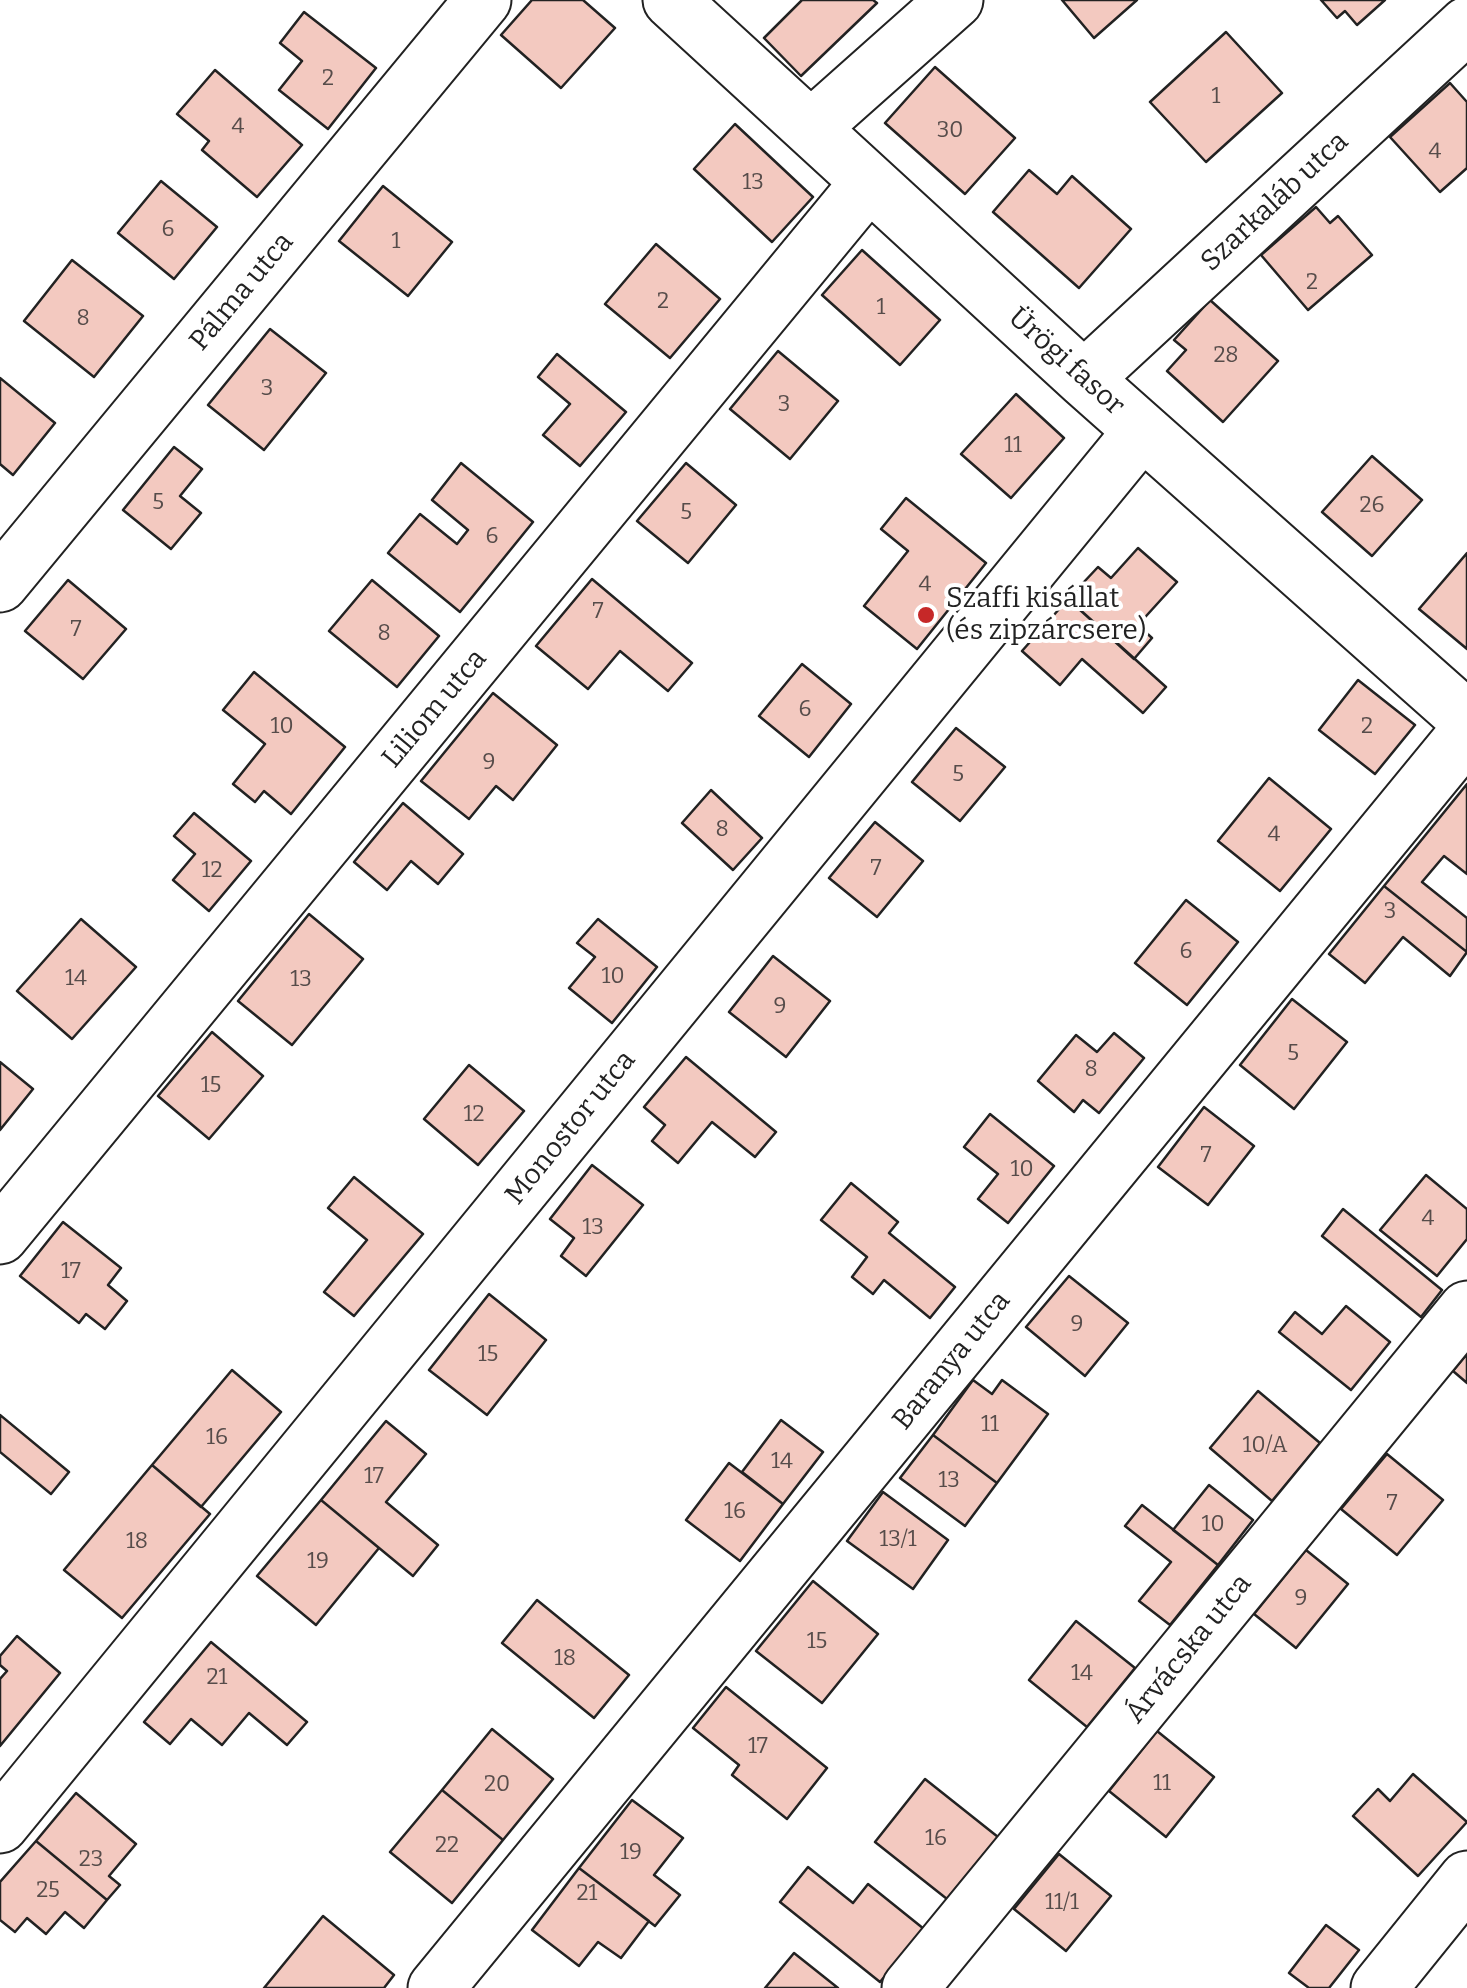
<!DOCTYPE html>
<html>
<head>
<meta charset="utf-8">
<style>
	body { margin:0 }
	canvas { display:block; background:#fff }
</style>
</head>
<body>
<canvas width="1467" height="1988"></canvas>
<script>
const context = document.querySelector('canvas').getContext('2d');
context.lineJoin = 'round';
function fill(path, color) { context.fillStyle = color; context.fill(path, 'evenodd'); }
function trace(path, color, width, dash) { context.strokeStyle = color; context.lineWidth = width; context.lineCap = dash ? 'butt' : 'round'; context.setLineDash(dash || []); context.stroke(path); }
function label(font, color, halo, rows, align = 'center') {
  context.font = font + ' Bitter,serif'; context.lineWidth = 8; context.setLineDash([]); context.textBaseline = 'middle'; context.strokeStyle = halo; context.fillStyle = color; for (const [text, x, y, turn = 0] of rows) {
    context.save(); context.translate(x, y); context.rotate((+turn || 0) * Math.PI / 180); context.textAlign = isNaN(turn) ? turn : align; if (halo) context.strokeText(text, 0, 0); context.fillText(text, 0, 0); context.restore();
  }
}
const building = new Path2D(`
	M532,0H583L615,28L561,88L501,35Z
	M802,0H873L877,3L801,76L764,38Z
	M1062,0H1137L1094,38Z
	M1321,0H1385L1357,25L1345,11L1337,18Z
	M304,12L376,68L328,129L279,90L302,61L280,43Z
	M1226,32L1282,93L1206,162L1150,102Z
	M935,67L1015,138L965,194L885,123Z
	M215,70L302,145L257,197L202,150L209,141L177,114Z
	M1450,83L1467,102V168L1440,192L1390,137Z
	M735,124L813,197L772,242L694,169Z
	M1029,170L1057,194L1072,176L1131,229L1079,288L993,212Z
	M161,181L217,227L174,279L118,233Z
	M383,186L452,242L408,296L339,241Z
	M1316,207L1330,223L1338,216L1372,255L1308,310L1261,255Z
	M656,244L720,299L670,358L605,304Z
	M862,250L940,320L900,365L822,295Z
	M72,260L143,316L94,377L24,321Z
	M1210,300L1278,361L1223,422L1167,371L1186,350L1174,340Z
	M270,329L326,373L264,450L208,405Z
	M778,351L838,401L790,459L730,409Z
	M557,354L626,412L580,466L543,435L570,404L538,377Z
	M0,378L55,423L13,475L0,464Z
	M1016,394L1064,438L1011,498L961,454Z
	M174,447L202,469L180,496L201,513L171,549L123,510Z
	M1372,456L1422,500L1372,556L1322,512Z
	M461,463L533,522L460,612L388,553L420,514L457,544L468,530L432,500Z
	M686,463L736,505L688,563L637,521Z
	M906,498L986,563L917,649L864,606L908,551L881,529Z
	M1138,548L1177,582L1138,625L1152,638L1134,659L1068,599L1098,567L1111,578Z
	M1467,553V649L1419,609Z
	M592,579L692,663L668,691L620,651L588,689L536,646Z
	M68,580L126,629L83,679L25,631Z
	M372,580L439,636L397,687L329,631Z
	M1068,599L1166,687L1143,713L1082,659L1060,685L1022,651Z
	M802,664L851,704L809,757L759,716Z
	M254,672L345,747L291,814L264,791L255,802L233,784L265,744L223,710Z
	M1358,680L1415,725L1375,774L1319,730Z
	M493,693L557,745L513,800L496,786L469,819L421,781Z
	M956,728L1005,767L960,821L912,782Z
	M1269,778L1331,829L1280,891L1218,841Z
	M1467,784V874L1444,856L1422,882L1467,918V952L1384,886Z
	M711,790L762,838L733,870L682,823Z
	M403,803L463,854L438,884L411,861L387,890L354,862Z
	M194,813L251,861L209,911L173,880L195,854L174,836Z
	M875,822L923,861L877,917L829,878Z
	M1384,886L1467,952L1450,976L1403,937L1365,983L1329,954Z
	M1186,900L1238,942L1187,1005L1135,963Z
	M309,914L363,959L292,1045L238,1001Z
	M81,919L136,967L72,1039L17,991Z
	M598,919L657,967L612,1023L569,988L595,957L577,943Z
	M773,956L830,1001L786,1057L729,1012Z
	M1292,999L1347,1042L1294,1109L1240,1065Z
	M212,1032L263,1076L209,1139L158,1096Z
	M1114,1033L1144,1058L1099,1113L1083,1100L1074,1112L1038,1081L1076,1035L1097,1052Z
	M686,1057L776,1132L755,1157L712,1122L678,1163L652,1141L665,1125L644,1107Z
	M0,1062L33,1089L0,1130Z
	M469,1065L524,1111L478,1165L424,1119Z
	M1204,1107L1254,1146L1208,1205L1158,1167Z
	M990,1114L1054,1166L1008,1223L978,1199L998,1174L964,1147Z
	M592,1165L643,1205L586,1276L561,1256L574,1238L550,1219Z
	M1426,1175L1467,1209V1239L1437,1276L1380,1230Z
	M354,1177L423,1234L354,1316L324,1292L367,1240L328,1208Z
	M851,1183L898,1222L889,1233L955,1287L930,1318L884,1280L873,1294L852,1277L867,1257L821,1220Z
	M1343,1209L1442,1290L1421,1317L1322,1236Z
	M63,1222L121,1268L108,1285L127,1301L105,1329L86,1314L79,1323L20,1276Z
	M1069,1276L1128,1323L1085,1376L1026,1327Z
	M489,1294L546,1340L487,1415L429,1370Z
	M1346,1306L1390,1342L1351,1390L1279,1332L1295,1312L1322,1334Z
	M1467,1354V1383L1453,1371Z
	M232,1370L281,1412L201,1507L152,1465Z
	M973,1380L992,1394L1002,1380L1048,1414L997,1483L933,1435Z
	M1258,1391L1320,1443L1272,1501L1210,1448Z
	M0,1415L69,1472L51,1494L0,1452Z
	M781,1420L823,1452L783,1504L742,1472Z
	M386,1421L426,1454L386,1502L438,1545L413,1576L321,1500Z
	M933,1435L997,1483L965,1526L900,1478Z
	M1387,1454L1443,1500L1397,1555L1341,1509Z
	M729,1463L783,1504L740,1561L686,1520Z
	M152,1465L210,1514L122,1618L64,1570Z
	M1209,1485L1253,1520L1218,1565L1173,1530Z
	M883,1492L948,1540L913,1589L847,1541Z
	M321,1500L379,1548L316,1625L257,1576Z
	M1142,1505L1218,1565L1170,1625L1139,1601L1171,1562L1125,1526Z
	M1306,1550L1348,1584L1296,1648L1254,1614Z
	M813,1581L878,1634L822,1703L756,1651Z
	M537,1600L629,1675L594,1718L502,1643Z
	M1076,1621L1135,1668L1087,1727L1029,1680Z
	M17,1636L60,1673L0,1746V1679L7,1671L0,1665V1656Z
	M211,1642L307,1722L287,1745L249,1713L222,1745L191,1719L170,1744L144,1722Z
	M726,1687L827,1768L787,1819L732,1775L739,1765L693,1728Z
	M492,1729L553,1779L503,1840L442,1790Z
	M1157,1731L1214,1777L1166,1837L1109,1791Z
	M1413,1774L1467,1822L1418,1876L1353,1816L1378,1789L1390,1801Z
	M925,1779L998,1837L947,1899L875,1842Z
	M442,1790L503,1840L452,1903L390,1852Z
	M76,1793L136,1844L109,1876L120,1885L107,1900L36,1841Z
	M632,1800L683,1838L654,1875L680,1895L655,1926L579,1868Z
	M36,1841L107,1900L84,1928L65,1912L46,1934L27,1918L15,1932L0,1920V1882Z
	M1059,1854L1111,1896L1066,1951L1014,1909Z
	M808,1867L853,1903L868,1884L924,1929L880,1982L780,1902Z
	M579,1868L649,1921L621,1958L598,1942L579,1966L532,1930Z
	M323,1916L394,1975L384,1988H264Z
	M1326,1925L1359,1950L1329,1988H1309L1289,1973Z
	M794,1953L838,1988H765Z`);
const minor = new Path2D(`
	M671,0L1084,379L1467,719
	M811,128L955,0
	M1084,379L1467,25
	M0,584L483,0
	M0,1236L869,182
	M0,1825L1142,431
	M436,1988L1467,733
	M910,1988L1467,1309
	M1379,1988L1467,1879`);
const markers = [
	[926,615,10,"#c62828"]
];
const numberNames = [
	["2",328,79],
	["1",1216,97],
	["4",238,127],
	["30",950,131],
	["4",1435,152],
	["13",753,183],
	["6",168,230],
	["1",396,242],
	["2",1312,283],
	["2",663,302],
	["1",881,308],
	["8",83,319],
	["28",1226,356],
	["3",267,389],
	["3",784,405],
	["11",1013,446],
	["5",158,503],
	["26",1372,506],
	["5",686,513],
	["6",492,537],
	["4",925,585],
	["7",598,612],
	["7",76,630],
	["8",384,634],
	["6",805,710],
	["10",282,727],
	["2",1367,727],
	["9",489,763],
	["5",958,775],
	["8",722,830],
	["4",1274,835],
	["7",876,869],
	["12",212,871],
	["3",1390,912],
	["6",1186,952],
	["10",613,977],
	["14",76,979],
	["13",301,980],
	["9",780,1007],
	["5",1293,1054],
	["8",1091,1070],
	["15",211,1086],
	["12",474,1115],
	["7",1206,1156],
	["10",1022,1170],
	["4",1428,1219],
	["13",593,1228],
	["17",71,1272],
	["9",1077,1325],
	["15",488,1355],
	["11",990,1425],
	["16",217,1438],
	["10/A",1265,1446],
	["14",782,1462],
	["17",374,1477],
	["13",949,1481],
	["7",1392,1504],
	["16",735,1512],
	["10",1213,1525],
	["13/1",898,1540],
	["18",137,1542],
	["19",318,1562],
	["9",1301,1599],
	["15",817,1642],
	["18",565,1659],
	["14",1082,1674],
	["21",217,1678],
	["17",758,1747],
	["11",1162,1784],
	["20",497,1785],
	["16",936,1839],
	["22",447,1846],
	["19",631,1853],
	["23",91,1860],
	["25",48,1891],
	["21",587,1894],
	["11/1",1062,1903]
];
const streetNames = [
	["Szarkaláb utca",1275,202,-43],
	["Pálma utca",242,292,-50],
	["Ürögi fasor",1066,362,42],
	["Liliom utca",435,709,-50],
	["Monostor utca",571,1128,-51],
	["Baranya utca",952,1361,-51],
	["Árvácska utca",1189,1649,-51]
];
const poiNames = [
	["Szaffi kisállat",946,599],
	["(és zipzárcsere)",946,631]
];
fill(building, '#f3c9c0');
trace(building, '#222', 2.5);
trace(minor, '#222', 59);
trace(minor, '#fff', 55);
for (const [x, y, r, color] of markers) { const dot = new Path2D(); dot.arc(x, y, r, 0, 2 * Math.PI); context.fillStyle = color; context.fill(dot); trace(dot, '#fff', 4); }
label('22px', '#564c4a', null, numberNames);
label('28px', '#222', '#fff', streetNames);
label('28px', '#222', '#fff', poiNames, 'left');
</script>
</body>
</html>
